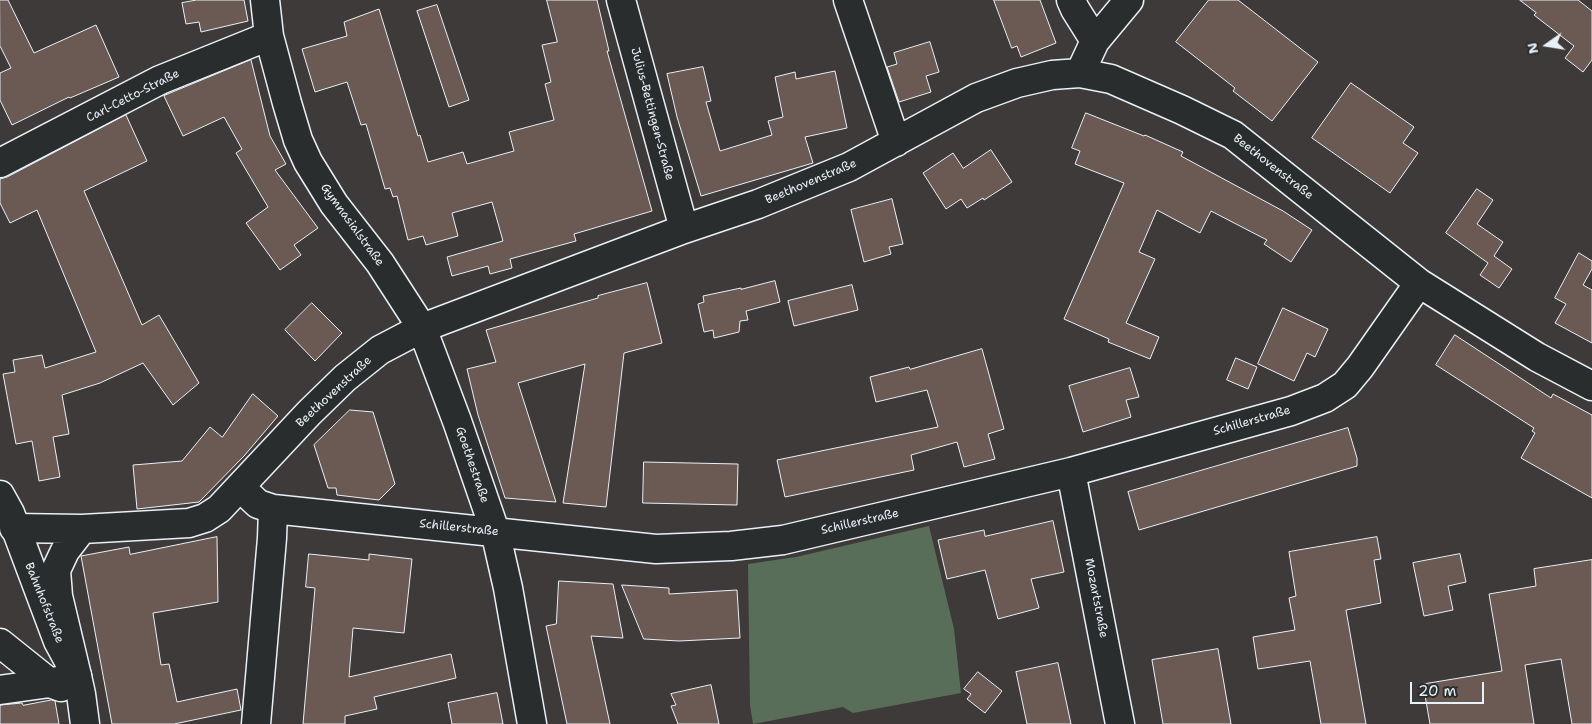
<!DOCTYPE html>
<html>
<head>
<meta charset="utf-8">
<style>
	body { margin:0 }
	#map { position:relative; width:1592px; height:724px; overflow:hidden; background:#3e3a39; font-family:"Shantell Sans",sans-serif }
	canvas { display:block }
	.north { position:absolute; left:1522px; top:20px; width:50px; height:50px; -webkit-text-stroke:4px #2a2d2e; paint-order:stroke; rotate:257deg; font-size:14px; font-weight:700; line-height:20px; text-align:center; color:#e8f1f8 }
	.north::after { content:''; display:block; margin:auto; width:18px; height:22px; background:#e8f1f8; clip-path:polygon(50% 0,100% 100%,50% 72%,0 100%) }
	.scale { position:absolute; left:1410px; top:682px; width:74px; height:22px; box-sizing:border-box; border:2px solid #e8f1f8; border-top:0; padding-left:6px; font-size:15px; line-height:18px; white-space:nowrap; color:#e8f1f8; -webkit-text-stroke:4px #2a2d2e; paint-order:stroke }
</style>
</head>
<body>
<div id="map">
<canvas width="1592" height="724"></canvas>
<div class="north">N</div>
<div class="scale">20 m</div>
</div>
<script>
const context = document.querySelector('canvas').getContext('2d');
context.lineJoin = 'round';
function fill(path, color) { context.fillStyle = color; context.fill(path, 'evenodd'); }
function trace(path, color, width, dash) { context.strokeStyle = color; context.lineWidth = width; context.lineCap = dash ? 'butt' : 'round'; context.setLineDash(dash || []); context.stroke(path); }
function label(font, color, halo, rows, align = 'center') {
  context.font = font + ' "Shantell Sans",sans-serif'; context.lineWidth = 4.5; context.setLineDash([]); context.textBaseline = 'middle'; context.strokeStyle = halo; context.fillStyle = color; for (const [text, x, y, turn = 0] of rows) {
    context.save(); context.translate(x, y); context.rotate((+turn || 0) * Math.PI / 180); context.textAlign = isNaN(turn) ? turn : align; if (halo) context.strokeText(text, 0, 0); context.fillText(text, 0, 0); context.restore();
  }
}
const green = new Path2D(`
	M929,526L954,629L961,693L853,713L843,707L753,724L750,705L748,564L796,557Z`);
const building = new Path2D(`
	M0,0H8L34,53L96,25L119,77L70,98L69,97L12,125L0,100V73L11,68L0,46Z
	M197,0H244L248,21L201,32L199,22L186,24L182,3Z
	M547,0H597L609,51H607L652,211L574,234L576,241L510,259L512,268L490,274L488,266L452,276L447,257L503,241L492,202L452,213L458,236L426,245L423,236L408,240L397,196L393,197L390,188L385,189L366,124L361,125L347,82L315,92L302,49L347,36L344,22L379,9L418,136L420,135L428,162L463,152L467,164L514,151L509,132L554,120L545,84L551,82L542,45L557,42Z
	M994,0H1040L1056,43L1021,57L1017,46L1012,48Z
	M1209,0H1238L1318,62L1272,121L1233,91L1235,88L1176,42Z
	M1520,0H1578L1592,11V60L1583,72L1565,58L1574,46L1534,15L1536,13Z
	M437,5L469,100L449,107L417,11Z
	M930,42L939,72L926,76L931,92L899,102L887,67L897,64L894,53Z
	M251,60L270,136L286,164L275,170L318,228L294,245L301,255L280,270L246,223L268,207L236,153L242,149L224,117L183,136L164,96Z
	M703,67L711,101L706,102L720,151L772,135L768,121L783,117L775,77L795,72L796,79L835,71L847,128L805,137L813,163L701,196L677,117L667,74Z
	M1351,83L1414,127L1403,143L1418,153L1390,193L1312,138Z
	M1086,113L1144,136L1145,135L1183,152L1181,156L1283,211L1312,230L1291,262L1264,244L1267,240L1211,211L1200,233L1157,210L1139,252L1155,259L1126,323L1159,337L1150,359L1108,342L1109,339L1064,319L1124,183L1075,164L1080,151L1072,148Z
	M126,115L147,161L84,191L142,325L159,315L199,383L173,405L143,363L100,383L62,395L69,434L53,437L60,477L39,481L32,441L16,444L3,374L15,372L13,360L42,355L45,368L96,352L37,210L10,223L0,203V179L7,177Z
	M991,150L1012,182L984,200L983,198L967,208L961,199L946,209L923,173L953,153L963,168Z
	M1477,189L1493,200L1477,224L1503,242L1494,256L1512,269L1499,288L1480,275L1488,263L1446,233Z
	M892,199L903,244L889,247L891,254L864,262L851,210Z
	M1579,253L1592,261V269L1583,285L1592,290V343L1555,323L1566,304L1555,298Z
	M775,281L780,302L746,311L748,320L740,321L739,332L714,338L713,330L704,332L698,304L704,302L703,296L741,288V289Z
	M647,283L662,343L624,353L606,507L563,503L585,364L518,383L556,502L505,498L478,415L467,369L496,362L486,330L598,298V296Z
	M852,285L858,310L794,326L788,301Z
	M312,303L342,333L315,361L285,330Z
	M1283,308L1328,329L1315,357L1307,353L1294,381L1258,364Z
	M1455,335L1551,398L1553,394L1592,415V498L1521,458L1535,433L1532,431L1534,428L1436,365Z
	M982,349L1004,429L988,434L995,459L964,467L957,442L911,455L914,470L785,497L777,460L938,427L927,390L876,402L870,377L909,367L910,369Z
	M1236,358L1257,367L1248,389L1227,380Z
	M1130,368L1139,397L1126,400L1131,417L1083,432L1069,386Z
	M253,394L278,416L244,456L199,502L137,509L133,465L182,461L210,427L222,437Z
	M350,410L373,412L395,484L379,500L337,495L336,488H328L314,445Z
	M1348,428L1357,458V466L1139,530L1128,492Z
	M644,462L738,464L737,505L643,503Z
	M1053,521L1064,572L1031,579L1039,608L998,619L985,570L947,579L938,540L984,530L985,536Z
	M217,537L218,602L153,613L161,665L169,664L177,702L237,689L241,710L174,724H112L81,556L129,547L130,554Z
	M1377,537L1381,559L1374,560L1381,603L1346,610L1366,724H1321L1310,661L1258,669L1253,637L1295,630L1289,598L1296,596L1289,552Z
	M309,554L369,560V554L412,559L404,633L353,628L349,677L451,654L456,678L374,697L377,709L345,716V724H303L315,588L306,587Z
	M1460,554L1466,582L1448,586L1453,610L1424,616L1413,563Z
	M1592,560V724H1572L1561,659L1525,665L1534,724H1430L1423,684L1502,671L1489,594L1536,586L1534,569Z
	M559,581L613,584L623,638L591,636L610,724H567L546,626L556,624Z
	M622,585L669,588V594L737,590L740,638L679,641L644,639Z
	M1218,649L1231,724H1163L1152,660Z
	M1058,663L1071,724H1027L1016,672Z
	M978,672L1002,691L985,713L967,699L971,694L964,689Z
	M711,685L719,724H678L671,706L676,705L671,694Z
	M497,693L503,724H452L448,703Z
	M52,700L55,701L59,724H0V705L22,703L23,705Z`);
const minor = new Path2D(`
	M265,0L269,36L287,103L298,140L308,162L334,204L380,263L422,328L457,421L495,531L508,588L532,724
	M621,0L684,229
	M848,0L896,142
	M1071,0L1075,9L1095,41
	M1080,73L1095,41L1129,0
	M0,163L160,80L269,36
	M1071,472L1120,724
	M240,487L258,504L273,509L656,549L731,546L783,540L1071,472L1291,411L1325,398L1345,385L1360,367L1419,283
	M14,528L82,529L189,523L205,518L219,509L309,413L345,378L380,350L422,328L684,229L758,204L849,167L976,98L1017,83L1052,75L1080,73L1111,79L1182,110L1233,135L1419,283L1537,357L1592,386
	M0,643L50,683L61,687
	M0,690L50,683L77,676L58,596L56,570L65,551L82,529
	M256,724L272,538L273,509`);
const major = new Path2D(`
	M0,495L10,513L58,641L77,676L81,694L85,724`);
const streetNames = [
	["Carl-Cetto-Straße",133,96,-27],
	["Julius-Bettingen-Straße",652,114,75],
	["Beethovenstraße",1273,167,38],
	["Beethovenstraße",811,182,-23],
	["Gymnasialstraße",352,225,54],
	["Beethovenstraße",334,392,-43],
	["Schillerstraße",1252,421,-16],
	["Goethestraße",472,465,71],
	["Schillerstraße",860,522,-13],
	["Schillerstraße",459,528,6],
	["Mozartstraße",1096,598,79],
	["Bahnhofstraße",44,603,68]
];
fill(green, '#596e59');
fill(building, '#6b5954');
trace(building, '#e8f1f8', 1);
trace(minor, '#e8f1f8', 31);
trace(major, '#e8f1f8', 31);
trace(minor, '#2a2d2e', 28);
trace(major, '#2a2d2e', 28);
label('12px', '#e8f1f8', '#2a2d2e', streetNames);
</script>
</body>
</html>
